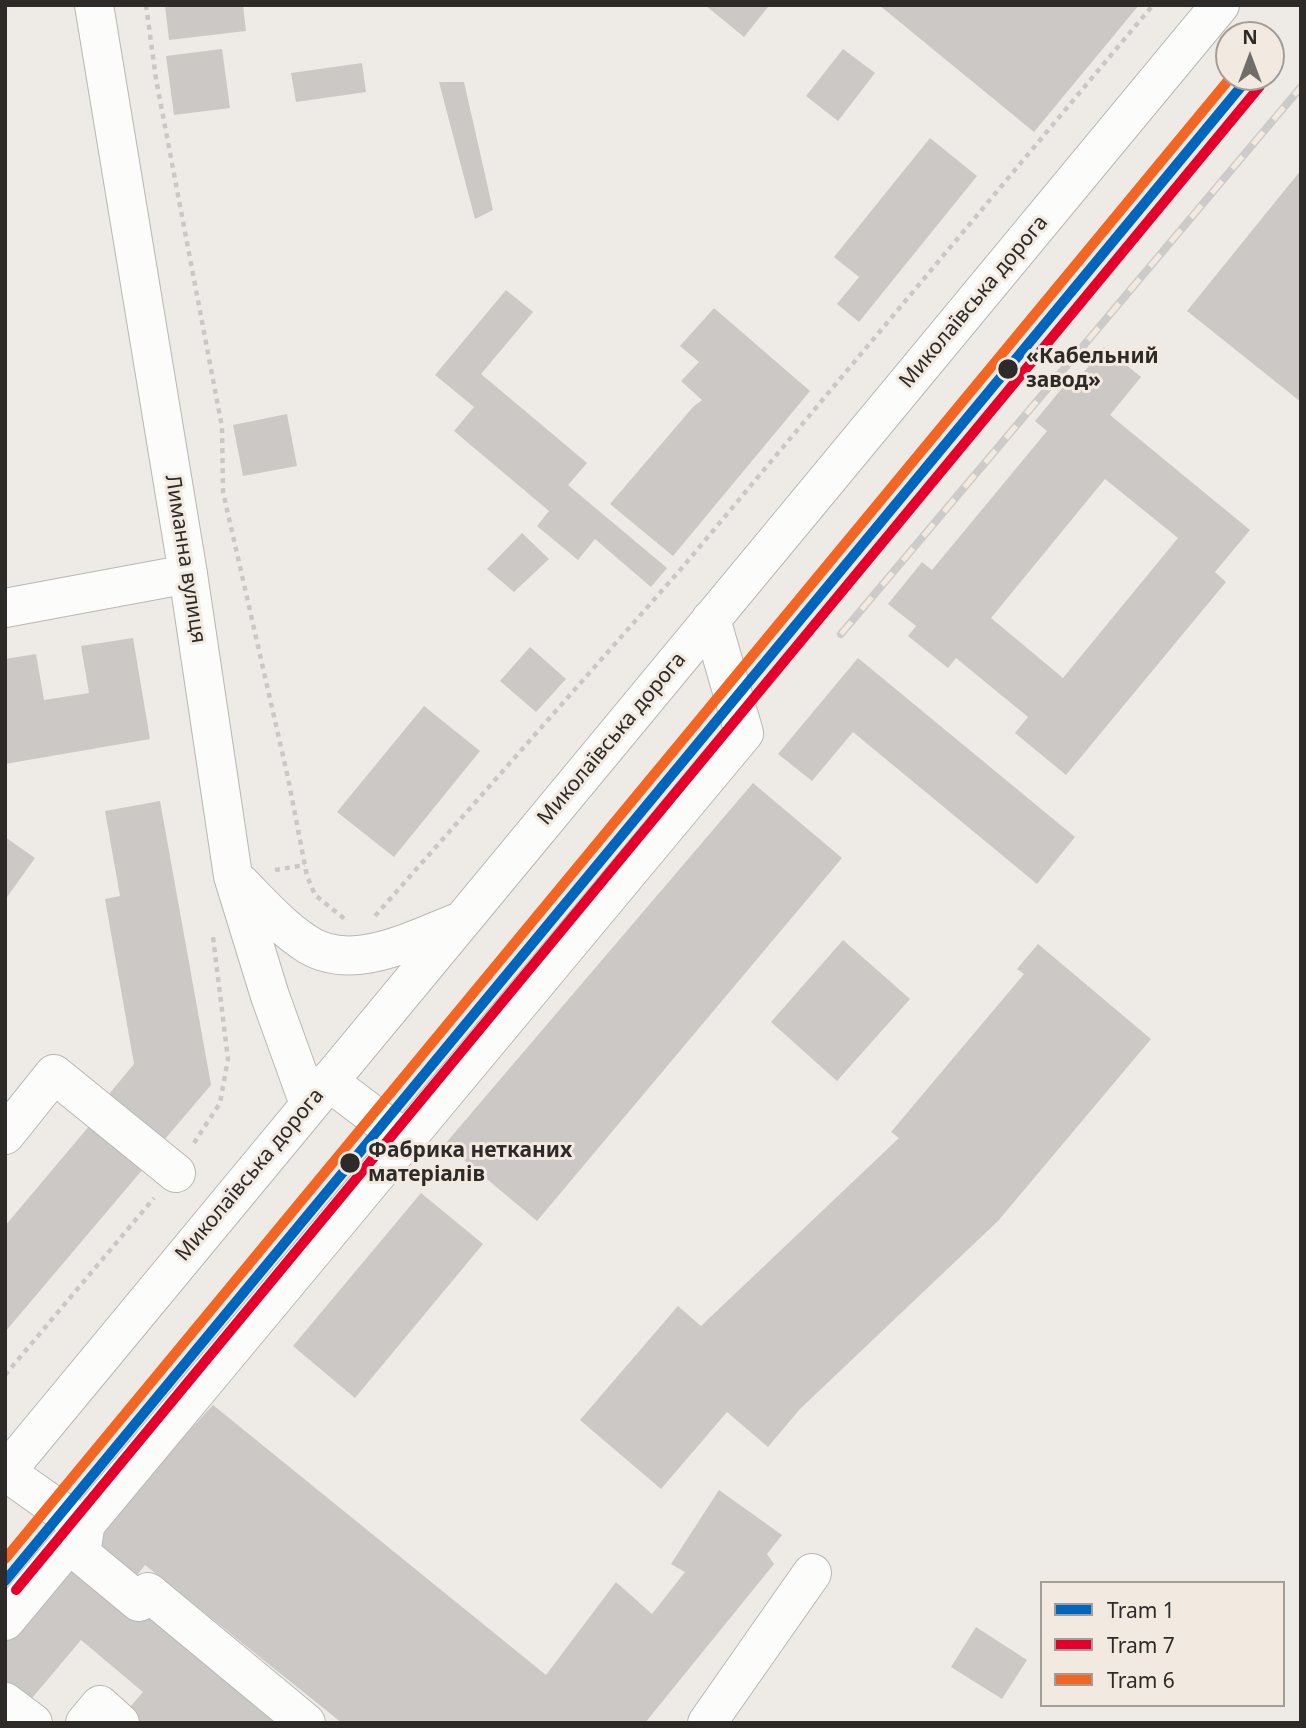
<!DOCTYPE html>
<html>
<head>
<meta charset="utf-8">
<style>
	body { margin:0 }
	#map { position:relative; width:1306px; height:1728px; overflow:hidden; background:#eeeae5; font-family:"Noto Sans",sans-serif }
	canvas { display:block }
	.frame { position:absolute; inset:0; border:7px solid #2d2a27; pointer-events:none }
	.legend { position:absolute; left:1040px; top:1581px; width:245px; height:126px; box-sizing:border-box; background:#f2eae1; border:2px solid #a39d97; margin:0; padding:9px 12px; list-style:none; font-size:21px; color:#2d2a27 }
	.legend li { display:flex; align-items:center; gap:14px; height:35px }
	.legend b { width:35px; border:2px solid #a39d97 }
	.north { position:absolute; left:1215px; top:21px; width:70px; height:70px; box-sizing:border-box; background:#f2eae1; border:2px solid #a39d97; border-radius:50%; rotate:0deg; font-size:19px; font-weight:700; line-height:28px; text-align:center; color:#2d2a27 }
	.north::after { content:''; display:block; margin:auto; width:24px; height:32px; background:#716d6a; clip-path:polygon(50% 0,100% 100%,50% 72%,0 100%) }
</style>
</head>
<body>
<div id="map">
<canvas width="1306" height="1728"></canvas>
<div class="frame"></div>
<ul class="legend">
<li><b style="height:9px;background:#0065bd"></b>Tram 1</li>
<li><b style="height:9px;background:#e4002b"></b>Tram 7</li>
<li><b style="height:9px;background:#f26522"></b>Tram 6</li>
</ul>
<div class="north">N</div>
</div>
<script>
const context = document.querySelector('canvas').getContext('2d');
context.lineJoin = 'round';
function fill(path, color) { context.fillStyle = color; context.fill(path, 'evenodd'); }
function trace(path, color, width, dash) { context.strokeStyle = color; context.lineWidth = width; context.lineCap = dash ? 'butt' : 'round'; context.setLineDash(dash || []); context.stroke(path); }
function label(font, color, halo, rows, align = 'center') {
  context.font = font + ' "Noto Sans",sans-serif'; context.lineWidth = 6; context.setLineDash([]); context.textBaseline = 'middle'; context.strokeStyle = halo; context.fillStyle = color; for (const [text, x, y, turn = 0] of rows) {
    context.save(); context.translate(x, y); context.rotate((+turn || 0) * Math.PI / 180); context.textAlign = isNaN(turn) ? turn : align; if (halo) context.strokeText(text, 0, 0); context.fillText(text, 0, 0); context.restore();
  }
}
const building = new Path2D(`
	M165,5H243L246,31L169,40Z
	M705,5H766L768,7L744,37Z
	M879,5H1139L1034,132Z
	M222,49L230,108L174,115L166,56Z
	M843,49L875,73L838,121L806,96Z
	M362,63L366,92L296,102L291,73Z
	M439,82H464L493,210L475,219Z
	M930,138L977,176L859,322L837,304L859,277L834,257Z
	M1301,170V402L1187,311Z
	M506,290L533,312L481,374L587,463L568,485L667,568L651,587L595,539L578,560L537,526L549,511L454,431L474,407L435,375Z
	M714,308L810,391L673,556L610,504L693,407L702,400L681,381L699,362L680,346Z
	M1104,347L1141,377L1110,415L1250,530L1215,572L1226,582L1066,775L1015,733L1028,717L956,658L948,668L908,636L916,626L888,604L922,562L932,570L1047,431L1035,421L1068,381L1073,386ZM1105,479L1178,538L1063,678L991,618Z
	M287,414L297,466L243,476L233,425Z
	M522,533L549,559L514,592L487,569Z
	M133,638L150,739L5,764V659L36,654L44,700L89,693L81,646Z
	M530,647L566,679L536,712L500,681Z
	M858,658L1075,837L1037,884L853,732L812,781L778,754Z
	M424,706L480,751L394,857L337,812Z
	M753,783L842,858L537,1221L445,1144Z
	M160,801L211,1085L165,1139L109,1094L134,1064L105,899L120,896L105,811Z
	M5,837L35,858L5,900Z
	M843,940L910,999L837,1081L771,1022Z
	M1038,944L1151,1039L998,1221L800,1409L768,1447L727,1412L661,1489L580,1420L678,1306L701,1326L899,1138L891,1132L1024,974L1017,969Z
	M90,1125L143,1169L5,1332V1226Z
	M421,1193L483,1244L355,1398L293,1346Z
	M213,1405L546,1675L616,1582L652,1614L685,1572L671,1564L719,1490L782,1535L767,1554L774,1564L645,1723H342L145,1565L127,1588L84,1551L141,1482Z
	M78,1557L277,1723H135L124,1714L143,1692L81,1640L22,1710L5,1696V1642Z
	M976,1627L1027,1660L1002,1699L951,1667Z`);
const path = new Path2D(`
	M146,5L156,79L222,427L223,492L288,778L307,876L315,895L346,920
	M275,870L305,865
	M375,916L681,569L1153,5
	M194,1143L220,1103L228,1059L213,937
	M5,1375L154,1198`);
const minor = new Path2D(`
	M5,608L188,574
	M328,1081L407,1141
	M5,1135L54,1074L176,1173
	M6,1472L85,1528L81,1554L139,1602L148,1592L306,1723
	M5,1621L744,733L711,619
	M5,1702L33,1723
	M85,1723L100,1705L120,1723
	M707,1723L812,1573`);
const major = new Path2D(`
	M94,5L188,574L233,876L270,996L309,1104
	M240,883C260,903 280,926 304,942C350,975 414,939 459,922
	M5,1473L1220,5`);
const rail = new Path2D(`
	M841,634L1301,87`);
const tram1 = new Path2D(`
	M5,1581L1249,77`);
const tram2 = new Path2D(`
	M16,1590L1260,86`);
const tram3 = new Path2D(`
	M5,1559L1231,77`);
const markers = [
	[1008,369,11,"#2d2a27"],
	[350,1163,11,"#2d2a27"]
];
const streetNames = [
	["Миколаївська дорога",974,302,-50],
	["Лиманна вулиця",185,559,81],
	["Миколаївська дорога",612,739,-50],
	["Миколаївська дорога",250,1175,-50]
];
const stopNames = [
	["«Кабельний",1026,357],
	["завод»",1026,381],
	["Фабрика нетканих",368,1151],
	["матеріалів",368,1175]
];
fill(building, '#ccc8c5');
trace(minor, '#bab7b4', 40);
trace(major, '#bab7b4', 40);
trace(path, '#cac8c7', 4.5, [5, 5]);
trace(minor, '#fcfcfb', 38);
trace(major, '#fcfcfb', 38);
trace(rail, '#cdcbca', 8);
trace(rail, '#f2eae1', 5, [16]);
trace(tram1, '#0065bd', 10);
trace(tram2, '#e4002b', 10);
trace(tram3, '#f26522', 10);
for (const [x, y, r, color] of markers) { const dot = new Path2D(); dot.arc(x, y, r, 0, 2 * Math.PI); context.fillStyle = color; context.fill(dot); trace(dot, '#f2eae1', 2.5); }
label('21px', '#2d2a27', '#f2eae1', streetNames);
label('bold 21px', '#2d2a27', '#f2eae1', stopNames, 'left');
</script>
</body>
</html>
